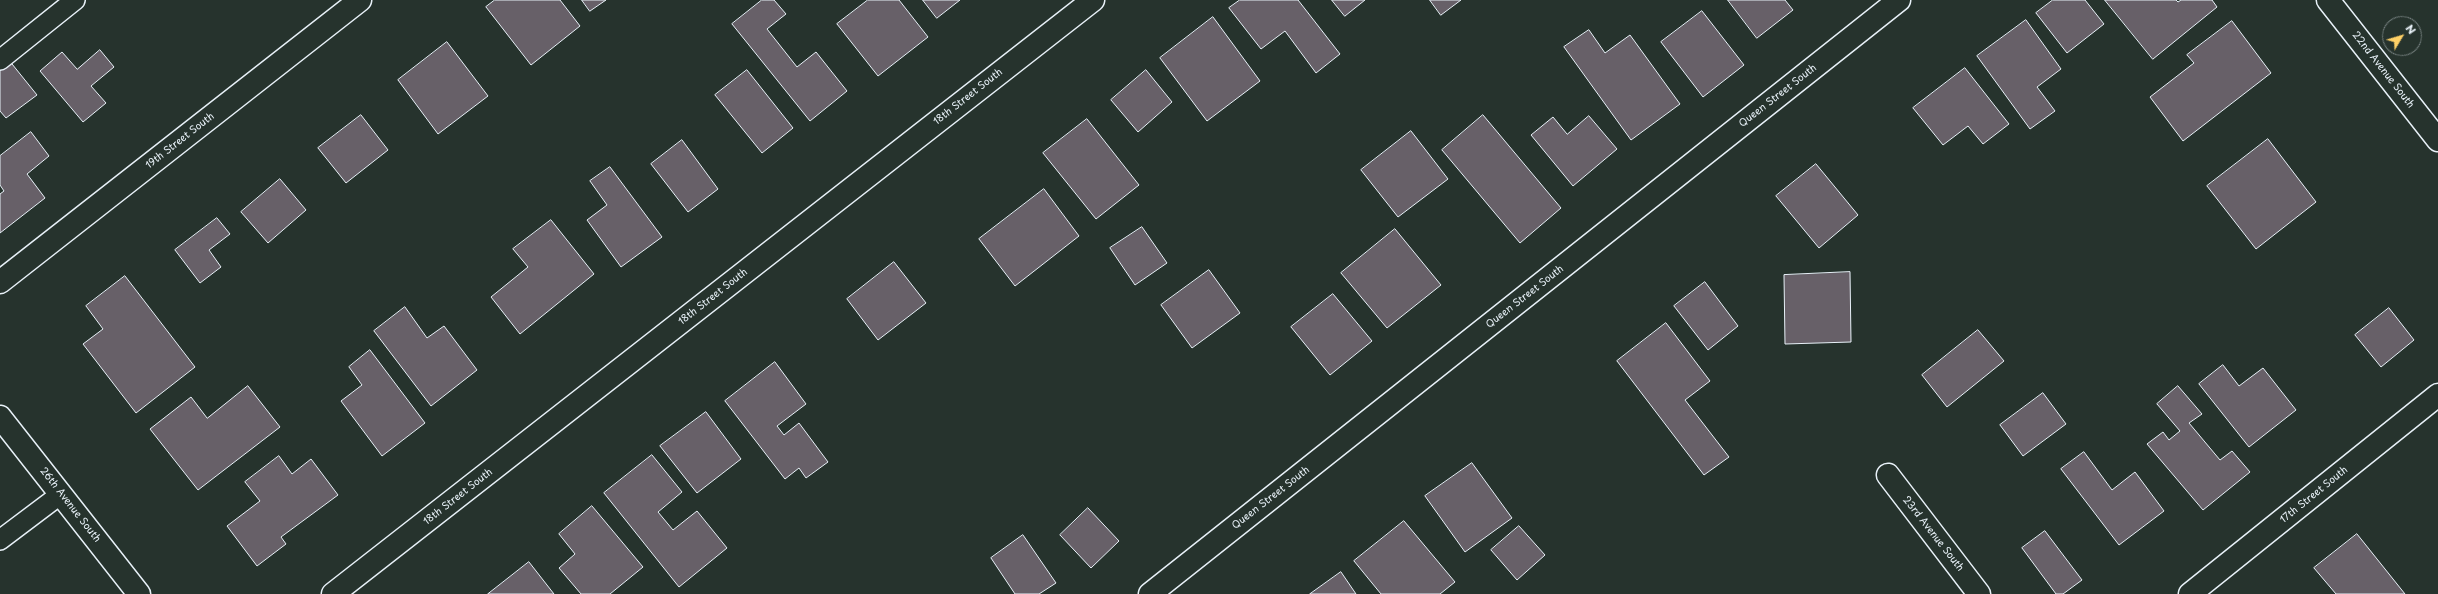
<!DOCTYPE html>
<html>
<head>
<meta charset="utf-8">
<style>
	body { margin:0 }
	#map { position:relative; width:2438px; height:594px; overflow:hidden; background:#26332d; font-family:"Playpen Sans",sans-serif }
	canvas { display:block }
	.north { position:absolute; left:2382px; top:16px; width:40px; height:40px; box-sizing:border-box; background:#26332d; border:1px solid #747f7e; border-radius:50%; rotate:52deg; font-size:11px; font-weight:700; line-height:16px; text-align:center; color:#e8f1f8 }
	.north::after { content:''; display:block; margin:auto; width:14px; height:18px; background:#ffd166; clip-path:polygon(50% 0,100% 100%,50% 72%,0 100%) }
</style>
</head>
<body>
<div id="map">
<canvas width="2438" height="594"></canvas>
<div class="north">N</div>
</div>
<script>
const context = document.querySelector('canvas').getContext('2d');
context.lineJoin = 'round';
function fill(path, color) { context.fillStyle = color; context.fill(path, 'evenodd'); }
function trace(path, color, width, dash) { context.strokeStyle = color; context.lineWidth = width; context.lineCap = dash ? 'butt' : 'round'; context.setLineDash(dash || []); context.stroke(path); }
function label(font, color, halo, rows, align = 'center') {
  context.font = font + ' "Playpen Sans",sans-serif'; context.lineWidth = 3.5; context.setLineDash([]); context.textBaseline = 'middle'; context.strokeStyle = halo; context.fillStyle = color; for (const [text, x, y, turn = 0] of rows) {
    context.save(); context.translate(x, y); context.rotate((+turn || 0) * Math.PI / 180); context.textAlign = isNaN(turn) ? turn : align; if (halo) context.strokeText(text, 0, 0); context.fillText(text, 0, 0); context.restore();
  }
}
const building = new Path2D(`
	M495,0H560L580,26L531,65L486,7Z
	M582,0H606L590,11Z
	M762,0H774L786,14L767,29L797,67L816,52L847,91L810,121L732,24Z
	M868,0H899L928,37L878,76L837,24Z
	M923,0H960L937,18Z
	M1240,0H1298L1340,54L1316,73L1285,31L1261,49L1229,8Z
	M1332,0H1365L1345,16Z
	M1430,0H1461L1441,15Z
	M1728,0H1785L1793,10L1757,38Z
	M2053,0H2085L2104,24L2067,53L2036,13Z
	M2105,0H2176L2178,2L2181,0H2212L2217,7L2153,59Z
	M1702,11L1744,65L1703,97L1661,42Z
	M1213,17L1260,81L1207,121L1160,58Z
	M2026,20L2061,69L2037,87L2055,111L2030,129L1977,56Z
	M2232,21L2271,73L2183,141L2150,97L2194,63L2187,55Z
	M1589,30L1605,53L1630,35L1680,104L1631,140L1564,47Z
	M447,42L488,96L438,134L398,80Z
	M100,50L114,67L91,86L106,103L83,122L40,71L62,52L77,69Z
	M8,59L37,95L6,118L0,111V65Z
	M1965,68L2009,124L1983,144L1968,126L1943,145L1913,108Z
	M747,70L793,128L762,153L715,95Z
	M1146,70L1172,102L1138,132L1111,100Z
	M361,115L388,150L346,183L318,148Z
	M1483,115L1561,208L1520,243L1442,150Z
	M1589,116L1617,149L1573,186L1531,135L1553,117L1567,134Z
	M1087,119L1139,185L1096,219L1043,153Z
	M1411,131L1448,179L1398,217L1361,170Z
	M31,132L49,156L27,174L45,198L0,233V194L4,191L0,185V156Z
	M2268,139L2316,202L2256,249L2207,186Z
	M682,140L718,189L688,212L651,164Z
	M1816,164L1858,215L1819,248L1776,196Z
	M610,167L662,237L621,267L587,220L607,205L590,181Z
	M280,179L306,210L268,243L241,212Z
	M1044,189L1079,236L1015,286L979,239Z
	M217,218L230,234L209,250L221,267L200,283L175,250Z
	M551,220L594,274L520,334L491,297L528,267L513,249Z
	M1142,227L1167,263L1135,285L1110,248Z
	M1395,229L1441,285L1387,328L1341,273Z
	M894,262L926,303L878,340L847,299Z
	M1209,270L1240,313L1192,348L1161,305Z
	M1850,272L1851,342L1785,344L1784,275Z
	M125,276L195,367L136,413L83,344L103,329L86,306Z
	M1705,282L1738,326L1708,350L1674,306Z
	M1333,294L1372,341L1330,375L1291,327Z
	M405,307L427,338L444,326L477,370L431,406L374,331Z
	M2389,308L2414,340L2381,367L2355,335Z
	M1666,323L1710,381L1685,400L1729,457L1704,475L1617,361Z
	M1978,330L2004,361L1947,407L1922,375Z
	M370,350L425,423L382,456L341,401L362,385L349,367Z
	M775,362L806,404L777,426L784,435L799,423L828,462L806,478L799,468L785,479L725,401Z
	M2223,365L2239,386L2263,368L2296,410L2249,447L2199,384Z
	M248,386L280,427L198,490L150,429L191,397L207,418Z
	M2178,386L2202,414L2189,423L2220,460L2232,451L2250,472L2203,510L2147,444L2163,432L2169,440L2180,431L2157,404Z
	M2043,393L2066,424L2023,456L2000,425Z
	M706,412L741,459L697,493L660,446Z
	M2084,452L2112,490L2135,472L2164,511L2119,545L2061,469Z
	M652,455L682,492L658,512L673,530L697,511L727,548L679,587L604,493Z
	M279,456L292,474L311,459L338,495L281,537L286,544L257,566L227,526L260,501L245,482Z
	M1472,463L1512,518L1465,552L1425,496Z
	M592,506L643,567L610,594H581L559,568L575,554L559,534Z
	M1088,508L1119,541L1091,568L1060,535Z
	M1404,521L1455,582L1440,594H1381L1354,561Z
	M1519,526L1545,555L1517,580L1491,550Z
	M2045,531L2082,580L2063,594H2056L2022,548Z
	M2357,534L2405,594H2336L2314,568Z
	M1023,535L1056,583L1039,594H1015L991,558Z
	M529,562L554,594H488Z
	M1341,572L1356,594H1310Z`);
const service = new Path2D(`
	M0,60L75,0
	M0,540L61,494`);
const minor = new Path2D(`
	M0,282L360,0
	M1888,475L1979,594
	M333,594L1093,0
	M1150,594L1899,0
	M2190,594L2438,395`);
const tertiary = new Path2D(`
	M0,417L139,594`);
const secondary = new Path2D(`
	M2328,0L2438,140`);
const streetNames = [
	["22nd Avenue South",2383,70,52],
	["Queen Street South",1778,96,-38],
	["18th Street South",968,97,-38],
	["19th Street South",180,141,-38],
	["18th Street South",713,297,-38],
	["Queen Street South",1525,297,-38],
	["17th Street South",2314,495,-39],
	["18th Street South",458,497,-38],
	["Queen Street South",1271,498,-38],
	["26th Avenue South",70,505,52],
	["23rd Avenue South",1933,534,52]
];
fill(building, '#676068');
trace(building, '#e8f1f8', 1);
trace(service, '#e8f1f8', 22);
trace(minor, '#e8f1f8', 25);
trace(tertiary, '#e8f1f8', 25);
trace(secondary, '#e8f1f8', 25);
trace(service, '#26332d', 19);
trace(minor, '#26332d', 22);
trace(tertiary, '#26332d', 22);
trace(secondary, '#26332d', 22);
label('10px', '#e8f1f8', '#26332d', streetNames);
</script>
</body>
</html>
